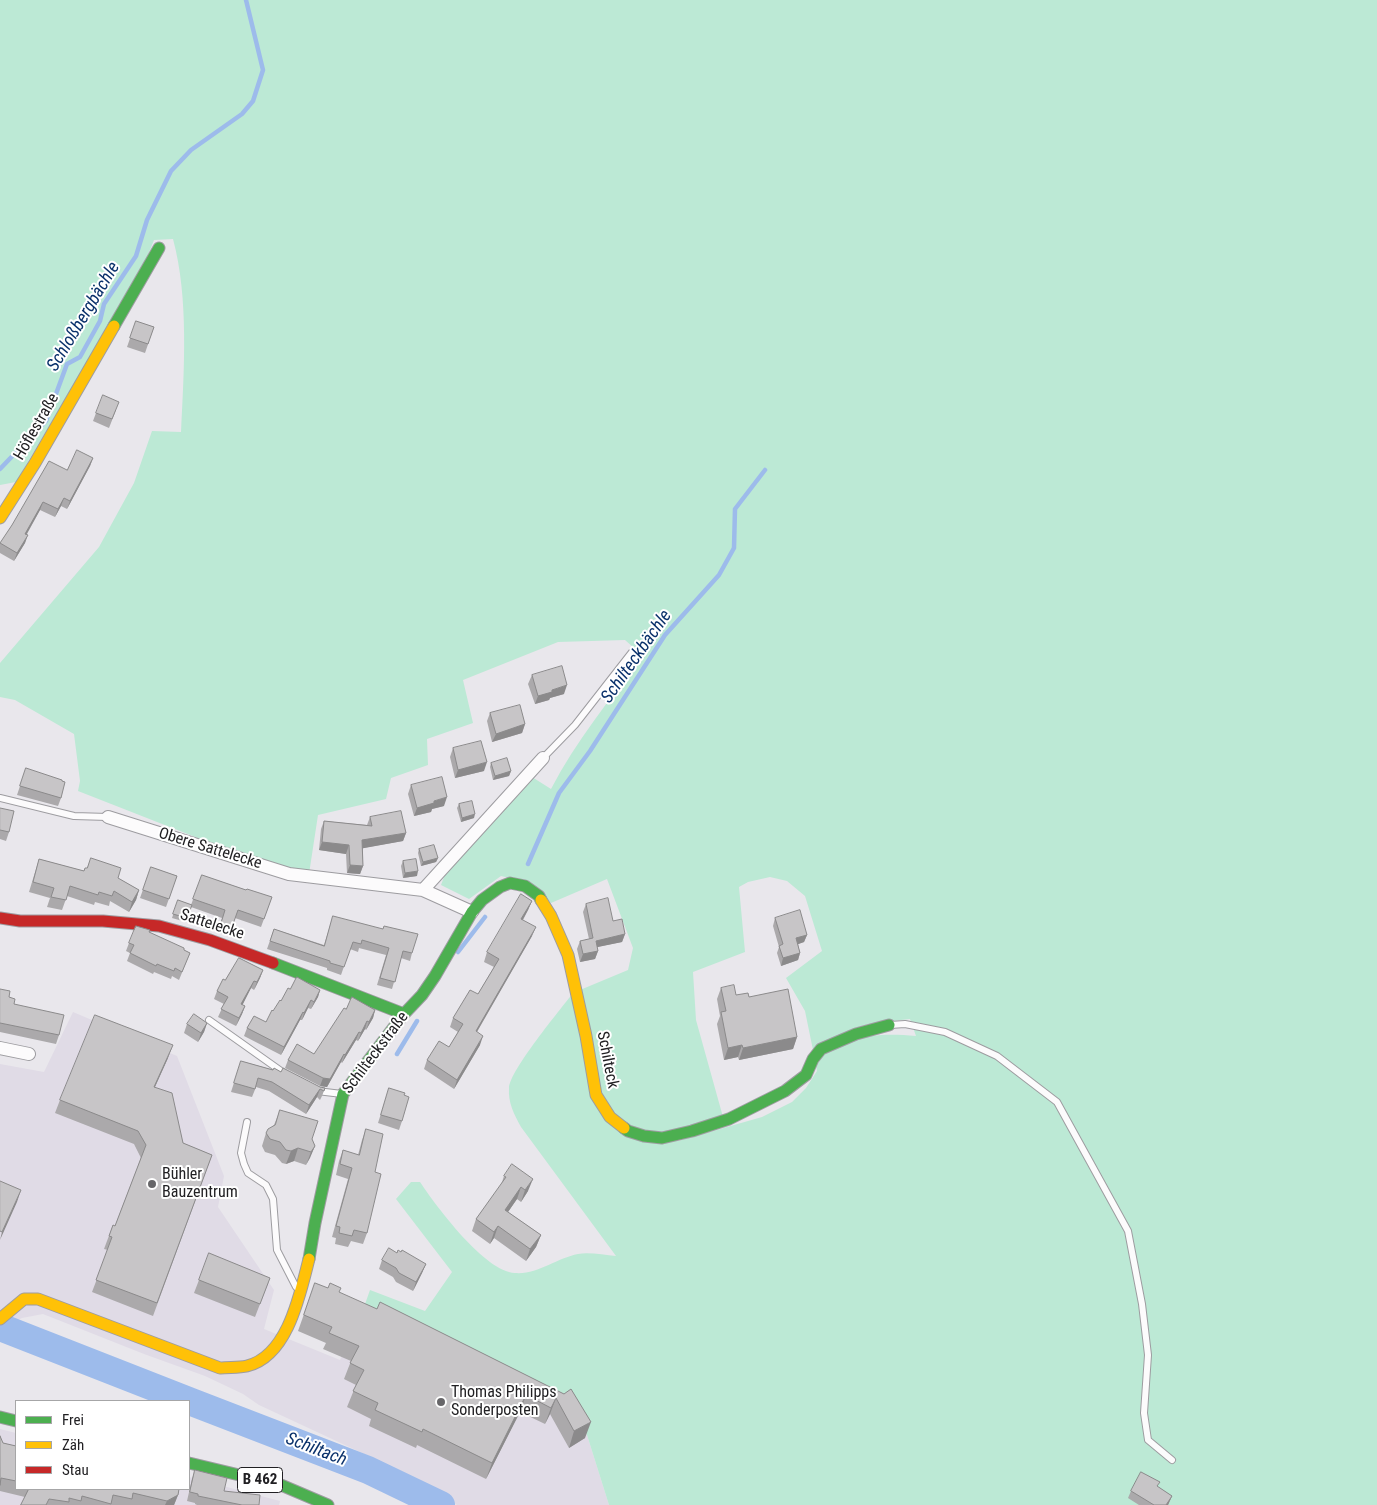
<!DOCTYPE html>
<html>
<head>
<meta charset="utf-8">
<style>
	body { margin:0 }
	#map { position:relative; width:1377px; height:1505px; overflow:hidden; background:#e9e7ec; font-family:"Roboto Condensed",sans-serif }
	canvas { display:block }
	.legend { position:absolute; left:15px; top:1400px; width:175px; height:90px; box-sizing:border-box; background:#fff; border:1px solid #a6a6a7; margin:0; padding:6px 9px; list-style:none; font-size:15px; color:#212023 }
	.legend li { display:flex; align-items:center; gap:10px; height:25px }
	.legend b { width:25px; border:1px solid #a6a6a7 }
</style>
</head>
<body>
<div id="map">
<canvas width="1377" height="1505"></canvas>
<ul class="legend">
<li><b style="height:6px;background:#4caf50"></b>Frei</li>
<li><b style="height:6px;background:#ffc107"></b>Zäh</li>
<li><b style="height:6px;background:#c62828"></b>Stau</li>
</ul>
</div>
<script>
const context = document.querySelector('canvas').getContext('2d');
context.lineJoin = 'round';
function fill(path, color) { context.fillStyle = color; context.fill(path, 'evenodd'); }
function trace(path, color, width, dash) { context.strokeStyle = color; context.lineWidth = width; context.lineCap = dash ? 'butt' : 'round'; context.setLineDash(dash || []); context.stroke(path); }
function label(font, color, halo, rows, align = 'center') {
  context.font = font + ' "Roboto Condensed",sans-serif'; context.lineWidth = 4; context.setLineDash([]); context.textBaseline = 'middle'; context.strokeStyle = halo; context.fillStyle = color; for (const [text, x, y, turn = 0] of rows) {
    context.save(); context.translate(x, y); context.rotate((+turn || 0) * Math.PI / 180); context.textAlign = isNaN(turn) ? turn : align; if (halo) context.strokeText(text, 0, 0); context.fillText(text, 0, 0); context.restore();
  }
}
const built = new Path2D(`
	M73,1012L177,1056L224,1176L218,1207L274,1290L264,1329L340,1360L364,1307L567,1400L587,1435L609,1505H457L418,1479L259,1405L243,1394L205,1376L144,1354L43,1314L22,1318L9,1324L0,1319V1064L44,1072Z
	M0,1429L16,1433V1489H189V1477L280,1501L279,1505H0Z`);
const green = new Path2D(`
	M0,0H1377V1505H609L587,1435L567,1400L556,1402L364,1307L370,1290L425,1311L452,1272L396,1199L411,1182H420C436,1206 485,1272 515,1273C537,1275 557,1258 578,1254C589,1252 604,1255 616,1256L521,1127C514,1114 508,1103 509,1088C510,1070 560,1010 573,993L590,1088L598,1107L606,1118L622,1134L644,1139L678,1141L762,1117L792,1102L806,1088L817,1071L815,1061C849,1036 875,1032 916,1036L910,1019C892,1021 873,1022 855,1028C841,1033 827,1042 813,1050L805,1011L786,978L822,951L805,896L787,881L770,877L748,882L739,887L745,952L693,972L696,1020L723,1117C706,1124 683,1133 664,1133C641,1134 614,1120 604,1099C598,1087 596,1072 593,1058C589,1035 584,1013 580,990L628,970L633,948L607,879L551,903C534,884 526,882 501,876L469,899L441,885L447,869L532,777L551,789C576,741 610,699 643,656L625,640L558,642L463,680L473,723L427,739L428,765L391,778L386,799L318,815L309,874L203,840L78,791L80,781L74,734L15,700L0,697V663L99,547L134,483L152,431L181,432C184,371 189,298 173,239L154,240L144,265L16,482L0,485Z`);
const stream = new Path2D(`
	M0,469L46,421L67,364L80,357L100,321L104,304L136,256L147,220L171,171L191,150L242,114L253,101L263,70L246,0
	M528,864L559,793L590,751L665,635L719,575L734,548L735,509L765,470
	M458,952L485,917
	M397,1054L417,1021`);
const river = new Path2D(`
	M0,1327L189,1401
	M189,1401L368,1470L441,1505`);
const lane = new Path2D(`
	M543,758L575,725L632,652
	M0,798L74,816L108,817
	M209,1020L288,1076
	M890,1025L905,1024L945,1032L997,1056L1057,1102L1128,1231L1142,1304L1148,1355L1144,1413L1148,1440L1172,1460
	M317,1091L342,1094
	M247,1122L241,1153L244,1164L248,1173L266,1185L273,1199L277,1250L296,1287`);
const street = new Path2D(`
	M108,817L289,874L423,890L472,912
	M423,890L543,758
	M0,1048L29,1054`);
const fast = new Path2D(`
	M114,326L159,248
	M273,963L404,1014
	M624,1128L628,1131L644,1136L662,1138L692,1131L729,1119L785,1091L806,1075L813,1059L821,1049L856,1034L889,1025
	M309,1259L315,1223L343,1094L404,1014L422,995L435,976L472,912L482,900L500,887L510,883L525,886L539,896L541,900
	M0,1417L16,1421
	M189,1463L281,1485L328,1505`);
const slow = new Path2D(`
	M0,518L35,463L114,326
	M541,900L551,916L568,955L586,1036L596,1095L610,1117L624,1128
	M0,1319L24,1299H38L220,1368C229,1367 239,1368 247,1366C288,1356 300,1294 309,1259`);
const jam = new Path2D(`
	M0,918L20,921H103L159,926L210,940L273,963`);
const wall = new Path2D(`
	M136,321L154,327L145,353L127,347Z
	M116,410L109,428L93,421L96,413Z
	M93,458L90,466L67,509L61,506L55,517L40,510L27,534L25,543L14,561L0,553V543L67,470Z
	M532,675L564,694L550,698L549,700L535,704L528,684Z
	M490,713L525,724L522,733L492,742L487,721Z
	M453,748L484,771L455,778L450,757Z
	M491,763L511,771L509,776L493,780L490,767Z
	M26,768L61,798L58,806L17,795Z
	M411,785L444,806L432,809L431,812L414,816L408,794Z
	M459,804L474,818L461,822L457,808Z
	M0,808L9,832L6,841L0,839Z
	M370,817L406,833L403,841L363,848V866L360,874L347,873L346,854L319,850L321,829L324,821L367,825Z
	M419,849L438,858L436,862L421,866L418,853Z
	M91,858L118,878L139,890L136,900L129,912L110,901L109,906L95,902L94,905L67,896L62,910L47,907L50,898L29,892L39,859L84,871L87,868Z
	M403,861L417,876L403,878L401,866Z
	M151,867L177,876L166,907L140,898Z
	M202,875L246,890L272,897L261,927L235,918L229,936L218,932L222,918L191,907L186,922L172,918L178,900L191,905Z
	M532,901L528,910L523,920L532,936L477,1032L480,1045L454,1089L424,1069L427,1060L449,1047L458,1032L450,1027L453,1018L478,994L494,967L484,962L487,952Z
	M586,904L625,934L622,942L597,947L598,951L595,959L580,962L577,949L580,941L589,939L583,912Z
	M333,916L412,953L410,961L401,958L392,989L377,985L386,955L359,948L358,952L350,949L341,975L327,970V968L267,949L274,929L324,945Z
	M775,918L807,935L804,942L798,944L800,953L798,960L781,966L777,953L779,947L773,926Z
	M149,932L190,953L179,980L172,976L171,979L154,972L153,974L127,961L130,953L126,951L129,943Z
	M263,970L260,978L254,990L251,988L242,1005L245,1006L242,1014L236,1026L218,1017L224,1004L214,999L217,991L225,980Z
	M721,988L736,995L749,997L797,1037L793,1049L739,1060L738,1057L724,1060L717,1024L720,1016L717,999Z
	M0,989L9,997L14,1004L59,1035L56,1044L0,1032Z
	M290,989L320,990L318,997L311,1009L308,1008L302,1020H300L281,1055L244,1036L247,1028L266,1022Z
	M346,1009L375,1010L373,1018L366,1030L365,1029L358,1041L356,1040L342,1063L341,1062L327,1087L320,1086L285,1068L288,1060L314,1054Z
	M207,1023L204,1032L198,1042L184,1033L187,1024Z
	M168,1058L155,1087L183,1143L212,1155L153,1316L92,1292L108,1250L104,1249L113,1225L115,1226L141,1158L134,1144L55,1113L60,1100Z
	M241,1061L281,1072L320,1087L325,1088L322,1096L320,1100L317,1097L306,1114L269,1091L256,1087L252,1097L231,1092Z
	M389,1088L404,1095L402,1121L399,1130L378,1123Z
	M280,1110L312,1139L315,1146L306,1165L294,1161L286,1164L282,1163L275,1155L265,1152L262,1146L266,1133L274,1125Z
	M366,1129L375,1172L367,1233L363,1244L351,1241L348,1247L335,1244L336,1238L332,1237L348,1179L336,1175L339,1161L343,1150L358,1155L362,1140Z
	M504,1176L528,1191L521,1202L517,1199L508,1212L541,1235L536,1247L526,1261L494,1238L490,1244L472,1231L476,1219L501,1185Z
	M397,1253L426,1264L422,1273L413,1291L396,1282L393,1277L379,1269L382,1260Z
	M270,1278L255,1317L194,1293L199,1280Z
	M315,1283L339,1293L564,1394L585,1438L569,1448L550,1414L545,1424L520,1412L486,1479L417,1445L416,1448L369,1426L371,1419L347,1407L356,1385L344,1379L351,1361L323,1349L326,1343L298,1331Z
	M0,1436L3,1443L16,1446V1489H179L178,1495L174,1505H21L25,1497L0,1491Z
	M195,1470L224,1491L259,1505H197L195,1504V1503L187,1501L192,1479Z
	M1158,1487L1172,1496L1168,1505H1139L1128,1498L1131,1491Z`);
const shadedWall = new Path2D(`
	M93,458L90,466L67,509L70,501Z
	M64,498L61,506L55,517L58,509Z
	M43,502L40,510L22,542L25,534Z
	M28,535L25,543L14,561L17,553Z
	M567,685L564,694L550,698L549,700L535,704L538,696L552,690Z
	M525,724L522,733L492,742L496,734Z
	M487,762L484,771L455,778L458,770Z
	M511,771L509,776L493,780L495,776Z
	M447,797L444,806L432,809L431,812L414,816L417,808L434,801Z
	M475,814L474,818L461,822L462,818Z
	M406,833L403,841L359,849L362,840Z
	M322,842L349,845L346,854L319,850Z
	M438,858L436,862L421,866L423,862Z
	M350,865L363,866L360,874L347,873Z
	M418,871L417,876L403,878L405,873Z
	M139,890L136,900L129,912L132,902Z
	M532,901L528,910L518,928L521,919Z
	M536,927L532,936L472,1040L476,1031Z
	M625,934L622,942L593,948L596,941Z
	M807,935L804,942L793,946L796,938Z
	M598,951L595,959L580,962L583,954Z
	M800,953L798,960L781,966L783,958Z
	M263,970L260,978L254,990L257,982Z
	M254,981L251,988L239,1012L241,1004Z
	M320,990L318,997L311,1009L314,1002Z
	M311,1000L308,1008L302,1020L304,1013Z
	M245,1006L242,1014L236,1026L239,1018Z
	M375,1010L373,1018L366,1030L369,1022Z
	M303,1012L300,1020L281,1055L284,1047Z
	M367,1021L365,1029L358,1041L361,1033Z
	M207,1023L204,1032L198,1042L201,1033Z
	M359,1032L356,1040L342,1063L345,1055Z
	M483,1036L480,1045L454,1089L457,1080Z
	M797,1037L793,1049L739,1060L743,1048Z
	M173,1045L168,1058L149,1100L154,1087Z
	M742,1045L738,1057L724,1060L728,1048Z
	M344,1054L341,1062L327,1087L320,1086L323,1078Z
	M320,1089L317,1097L306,1114L309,1105Z
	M315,1146L310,1158L306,1165L311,1152Z
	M298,1148L294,1161L286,1164L291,1151Z
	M533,1179L528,1191L521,1202L525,1190Z
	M521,1187L517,1199L501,1222L505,1210Z
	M21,1190L17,1202L0,1240L2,1232Z
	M498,1226L494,1238L490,1244L494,1232Z
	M541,1235L536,1247L526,1261L530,1249Z
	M426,1264L422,1273L413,1291L416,1282Z
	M526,1395L520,1412L486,1479L492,1463Z
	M556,1398L550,1414L545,1424L551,1408Z
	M591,1422L585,1438L569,1448L574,1431Z
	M178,1495L174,1505H165L167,1501Z
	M1172,1496L1168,1505H1166Z`);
const building = new Path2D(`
	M136,321L154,327L148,344L130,338Z
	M103,395L119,402L112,419L96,413Z
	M77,450L93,458L70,501L64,498L58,509L43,502L25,534L28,535L17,553L0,543L12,525L49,461L67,470Z
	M562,666L567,685L552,690V692L538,696L532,675Z
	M520,705L525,724L496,734L490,713Z
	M481,741L487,762L458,770L453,748Z
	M507,758L511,771L495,776L491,763Z
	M26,768L62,780V781L65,782L61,798L20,786Z
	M442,777L447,797L434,801V803L417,808L411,785Z
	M472,801L475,814L462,818L459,804Z
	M0,808L14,811L9,832L0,830Z
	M401,811L406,833L362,840L363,866L350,865L349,845L322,842L324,821L372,826L370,817Z
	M434,845L438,858L423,862L419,849Z
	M91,858L121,868L118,878L139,890L132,902L114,891L112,896L99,892L98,895L70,886L66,900L51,897L54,888L33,882L39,859L84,871L85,868H87Z
	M416,859L418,871L405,873L403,861Z
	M151,867L177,876L169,899L143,890Z
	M202,875L246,890L247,889L272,897L264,919L238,910L232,927L221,923L225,910L193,899Z
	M521,894L532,901L521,919L536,927L476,1031L483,1036L457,1080L427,1060L439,1041L449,1047L463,1024L453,1018L470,990L478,994L499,959L487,952Z
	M608,898L613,921L622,919L625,934L596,941L598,951L583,954L580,941L593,938L586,904Z
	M178,900L192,905L187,918L173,914Z
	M800,910L807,935L796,938L800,953L783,958L779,946L783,944L775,918Z
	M333,916L383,929L384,926L418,934L412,953L403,951L395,982L380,978L389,948L362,940L361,944L353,942L344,967L330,963V961L270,941L274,929L324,946Z
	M136,926L150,930L149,932L184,948V950L190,953L182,972L175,968L174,971L157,964L156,966L130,953L134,945L129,943Z
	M239,958L263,970L257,982L254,981L241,1004L245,1006L239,1018L221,1009L228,997L217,991L223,979L225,980Z
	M297,977L320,990L314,1002L311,1000L304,1013L303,1012L284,1047L247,1028L254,1016L266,1022L272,1010L273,1011L280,1000L281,1001L288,988L290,989Z
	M734,985L736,995L748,993L749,997L788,989L797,1037L743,1048L742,1045L728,1048L721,1012L726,1011L721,988Z
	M0,989L10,991L9,997L15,999L14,1004L64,1015L59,1035L0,1023Z
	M352,997L375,1010L369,1022L367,1021L361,1033L359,1032L345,1055L344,1054L330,1079L323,1078L288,1060L297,1044L314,1054L344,1008L346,1009Z
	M194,1014L207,1023L201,1033L187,1024Z
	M95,1015L173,1045L154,1087L172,1093L183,1143L212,1155L157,1303L96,1280L112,1237L109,1236L113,1225L115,1226L146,1145L138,1131L60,1100Z
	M241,1061L273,1070L274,1068L281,1072L283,1068L320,1087L325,1088L324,1091L320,1089L309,1105L272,1082L258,1078L255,1089L234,1083Z
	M389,1088L405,1093L404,1095L409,1097L402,1121L381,1115Z
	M280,1110L318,1121L312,1139L315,1146L311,1152L298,1148L291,1151L286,1150L280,1142L270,1139L266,1133L268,1129L275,1125Z
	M366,1129L383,1134L375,1172L381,1174L367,1233L354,1230L352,1236L339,1233L340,1227L336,1226L352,1168L340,1164L343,1150L359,1155Z
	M512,1164L533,1179L525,1190L521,1187L505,1210L541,1235L530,1249L498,1226L494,1232L476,1219L506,1177L504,1176Z
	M0,1181L21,1190L2,1232L0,1231Z
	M389,1248L397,1253L398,1250L401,1252L402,1250L426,1264L416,1282L399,1273L396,1268L382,1260Z
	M209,1253L270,1278L260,1304L199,1280Z
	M315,1283L328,1288L330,1283L341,1288L339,1292L377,1309L380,1302L564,1394L571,1389L591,1422L574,1431L556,1398L551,1408L526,1395L492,1463L423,1429L422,1432L375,1410L378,1403L353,1391L364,1370L350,1363L359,1346L329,1333L332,1327L304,1315Z
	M0,1436L3,1443L16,1446V1481L1,1478L0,1485Z
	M195,1470L227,1478L224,1491L260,1495L259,1505H242L198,1496V1494L190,1492Z
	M1141,1472L1160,1482L1157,1486L1172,1496L1166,1505H1154L1131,1491Z
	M29,1489H179L178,1495L167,1501L133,1493L132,1499L113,1495L111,1504L82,1496L81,1501L69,1498V1502L49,1499L46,1505H21Z`);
const markers = [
	[152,1184,5,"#676669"],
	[441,1402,5,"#676669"]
];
const shields = [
	[260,1480,45]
];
const shieldNames = [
	["B 462",260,1480]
];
const streetNames = [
	["Höflestraße",37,427,-60],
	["Obere Sattelecke",210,849,17],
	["Sattelecke",212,925,18],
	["Schilteckstraße",376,1053,-53],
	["Schilteck",607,1060,79]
];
const poiNames = [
	["Bühler",162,1175],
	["Bauzentrum",162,1193],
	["Thomas Philipps",451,1393],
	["Sonderposten",451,1411]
];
const waterNames = [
	["Schloßbergbächle",84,317,-59],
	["Schilteckbächle",637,657,-55],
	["Schiltach",316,1450,21]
];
fill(built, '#e0dbe6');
fill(green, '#bce9d5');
trace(stream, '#9dbbeb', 4.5);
trace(river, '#9dbbeb', 28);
trace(lane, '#9d9ca0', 8);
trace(street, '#9d9ca0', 14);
trace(fast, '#9d9ca0', 13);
trace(slow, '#9d9ca0', 13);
trace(jam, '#9d9ca0', 13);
trace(lane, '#fcfbfc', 6);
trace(street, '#fcfbfc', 12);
trace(fast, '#4caf50', 11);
trace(slow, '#ffc107', 11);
trace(jam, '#c62828', 11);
fill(wall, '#aba9ab');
fill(shadedWall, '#8b8a8b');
fill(building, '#c7c5c7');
trace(building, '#8b8a8b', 1);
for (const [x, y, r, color] of markers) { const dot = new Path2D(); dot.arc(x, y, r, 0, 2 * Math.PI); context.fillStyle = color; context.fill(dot); trace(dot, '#fff', 2); }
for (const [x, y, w] of shields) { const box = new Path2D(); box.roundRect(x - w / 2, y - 12.5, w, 25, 4); context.fillStyle = '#fff'; context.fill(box); trace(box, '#212023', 1); }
label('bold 15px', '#212023', null, shieldNames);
label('16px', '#212023', '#fff', streetNames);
label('16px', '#212023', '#fff', poiNames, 'left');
label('italic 18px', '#0a316b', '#fff', waterNames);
</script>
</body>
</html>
